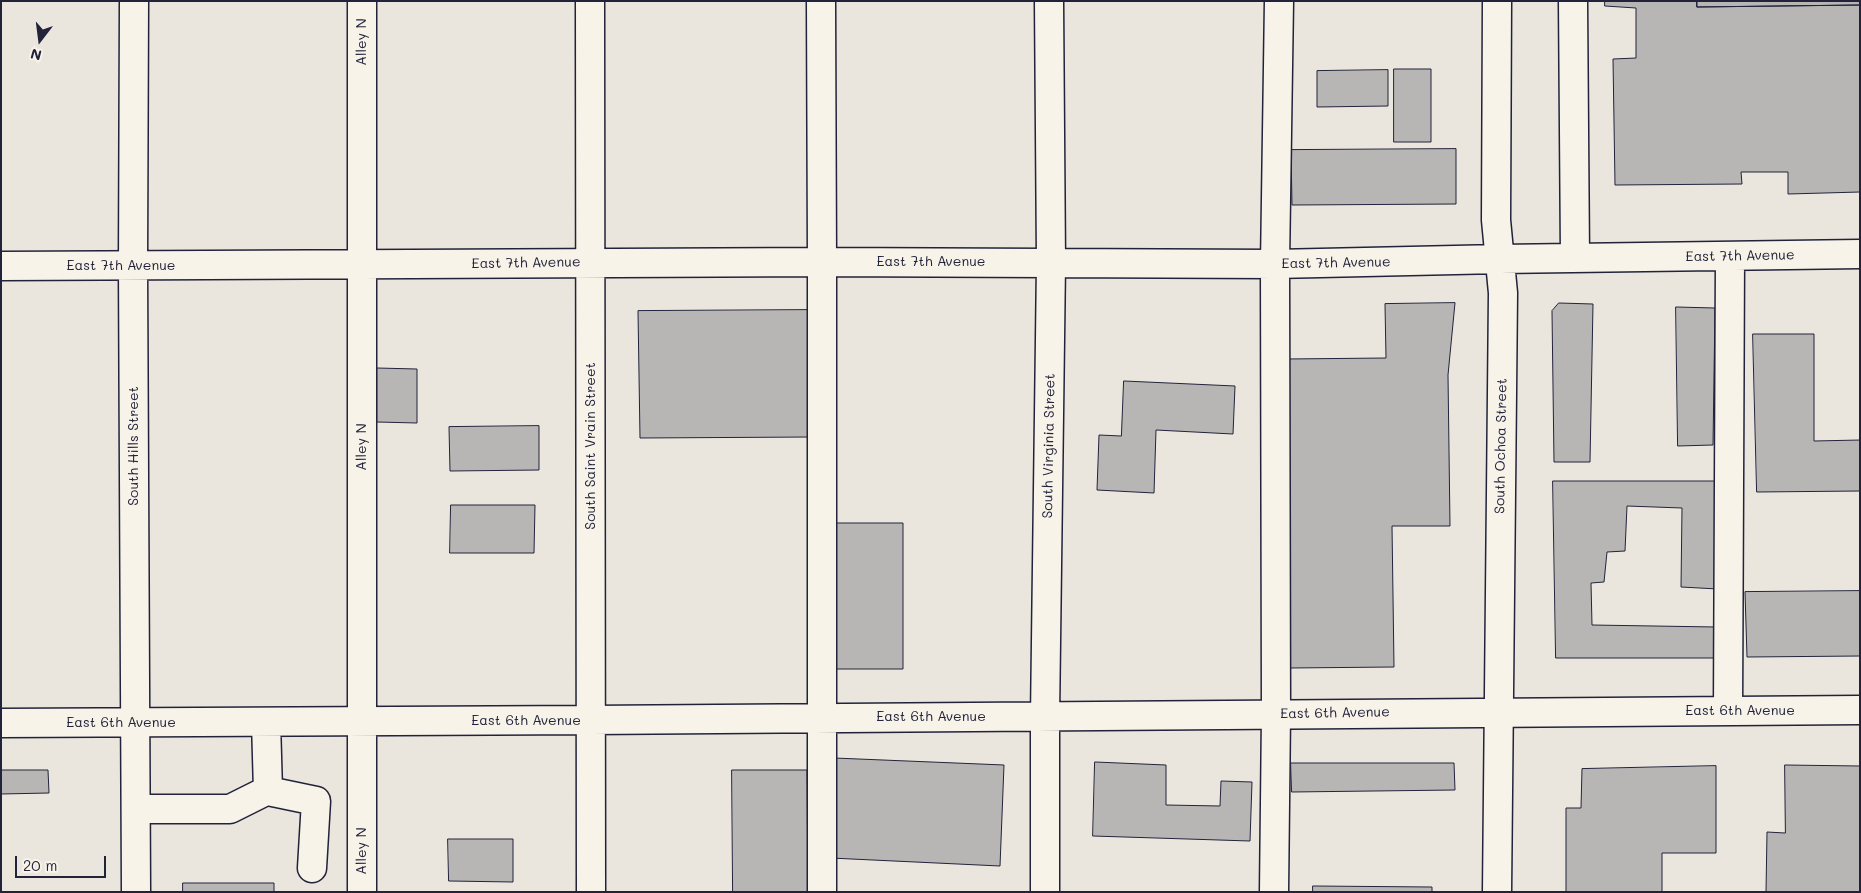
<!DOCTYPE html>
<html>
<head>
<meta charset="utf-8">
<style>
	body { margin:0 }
	#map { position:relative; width:1861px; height:893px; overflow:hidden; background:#eae6de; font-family:Mali,sans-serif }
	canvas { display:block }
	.frame { position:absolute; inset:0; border:2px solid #22223b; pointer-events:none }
	.north { position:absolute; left:15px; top:15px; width:50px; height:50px; -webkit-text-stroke:4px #f7f3e8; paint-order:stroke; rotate:195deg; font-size:14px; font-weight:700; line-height:20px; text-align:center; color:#22223b }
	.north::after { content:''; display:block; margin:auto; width:18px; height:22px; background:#22223b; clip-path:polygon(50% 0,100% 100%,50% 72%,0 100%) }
	.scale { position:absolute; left:15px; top:856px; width:91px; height:22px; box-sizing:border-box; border:2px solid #22223b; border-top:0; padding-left:6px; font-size:15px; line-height:18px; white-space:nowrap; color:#22223b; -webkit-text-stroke:4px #f7f3e8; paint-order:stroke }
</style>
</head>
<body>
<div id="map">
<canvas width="1861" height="893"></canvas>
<div class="frame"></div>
<div class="north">N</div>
<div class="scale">20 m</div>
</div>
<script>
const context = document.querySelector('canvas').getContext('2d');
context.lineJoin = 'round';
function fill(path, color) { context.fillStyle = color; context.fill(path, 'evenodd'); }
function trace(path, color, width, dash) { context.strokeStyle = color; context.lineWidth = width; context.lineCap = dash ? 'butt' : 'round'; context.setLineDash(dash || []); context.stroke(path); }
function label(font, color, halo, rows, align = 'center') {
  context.font = font + ' Mali,sans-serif'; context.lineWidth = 4; context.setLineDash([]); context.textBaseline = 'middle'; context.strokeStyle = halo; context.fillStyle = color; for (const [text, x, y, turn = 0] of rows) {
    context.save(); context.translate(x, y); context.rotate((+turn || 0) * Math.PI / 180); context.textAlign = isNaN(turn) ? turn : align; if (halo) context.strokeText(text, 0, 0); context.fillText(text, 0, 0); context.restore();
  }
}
const building = new Path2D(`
	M1605,1H1697V7L1860,5V192L1788,194V172H1741L1742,184L1615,185L1613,59L1636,58V8L1605,6Z
	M1697,1H1860V5L1697,7Z
	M1394,69H1431V142H1394Z
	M1388,70V106L1317,107V71Z
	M1456,149V204L1292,205L1291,150Z
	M1455,303L1448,375L1450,526H1392L1394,667L1290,668L1286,359L1386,358L1385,304Z
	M1559,303L1593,304L1590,462H1554L1552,311Z
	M1676,307L1715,308L1713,445L1678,446Z
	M809,310L811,437L640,438L638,311Z
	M1753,334H1814V441L1860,440V491L1757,492Z
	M377,368L417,369V423L377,422Z
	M1124,381L1235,386L1233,434L1156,430L1154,493L1097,490L1099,435L1121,436Z
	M539,426V470L450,471L449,427Z
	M1553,481H1717L1718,589L1681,587L1682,508L1627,506L1625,551L1607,552L1604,582L1591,583L1592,625L1716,627L1715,658H1556Z
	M451,505H535L534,553H450Z
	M833,523H903V669H833Z
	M1860,591V656L1747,657L1745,592Z
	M834,758L1004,765L1000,866L830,858Z
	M1095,762L1166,765V805L1220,806L1221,781L1252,782L1250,841L1093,836Z
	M1291,763H1454L1455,790L1292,792Z
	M1785,765L1860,766V892H1766L1767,832L1785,833Z
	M1716,766V853H1662V892H1566V808H1581L1582,769Z
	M1,770H48L49,793L1,794Z
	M732,770H807L808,892H733Z
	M448,839H513V882L449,881Z
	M183,883H274V892H183Z
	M1313,886L1432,887V892H1313Z`);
const minor = new Path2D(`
	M134,1L133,266L136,892
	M362,1V892
	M590,1L591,892
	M821,1L822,262V892
	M1573,1L1575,258
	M1,266L822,262L1275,264L1500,259L1860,254
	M1728,711L1730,256
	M266,722L268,791L316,801L312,868
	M1,723L591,720L1860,710
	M136,809H230L268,790
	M1045,892V717L1051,263L1049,1
	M1274,892L1276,714L1275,264L1279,1
	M1497,892L1503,293L1496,220L1497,1`);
const streetNames = [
	["Alley N",362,42,-90],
	["East 7th Avenue",1740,256,-1],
	["East 7th Avenue",931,262],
	["East 7th Avenue",526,263,-1],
	["East 7th Avenue",1336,263,-1],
	["East 7th Avenue",121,266],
	["South Hills Street",134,446,-90],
	["South Saint Vrain Street",591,446,-90],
	["South Virginia Street",1049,446,-89],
	["South Ochoa Street",1501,446,-89],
	["Alley N",362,447,-90],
	["East 6th Avenue",1740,711],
	["East 6th Avenue",1335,713,-1],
	["East 6th Avenue",931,717],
	["East 6th Avenue",526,721],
	["East 6th Avenue",121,723],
	["Alley N",362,851,-90]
];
fill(building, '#b8b6b5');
trace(building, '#22223b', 1);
trace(minor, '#22223b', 31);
trace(minor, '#f7f3e8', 28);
label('14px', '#22223b', '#f7f3e8', streetNames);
</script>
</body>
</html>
